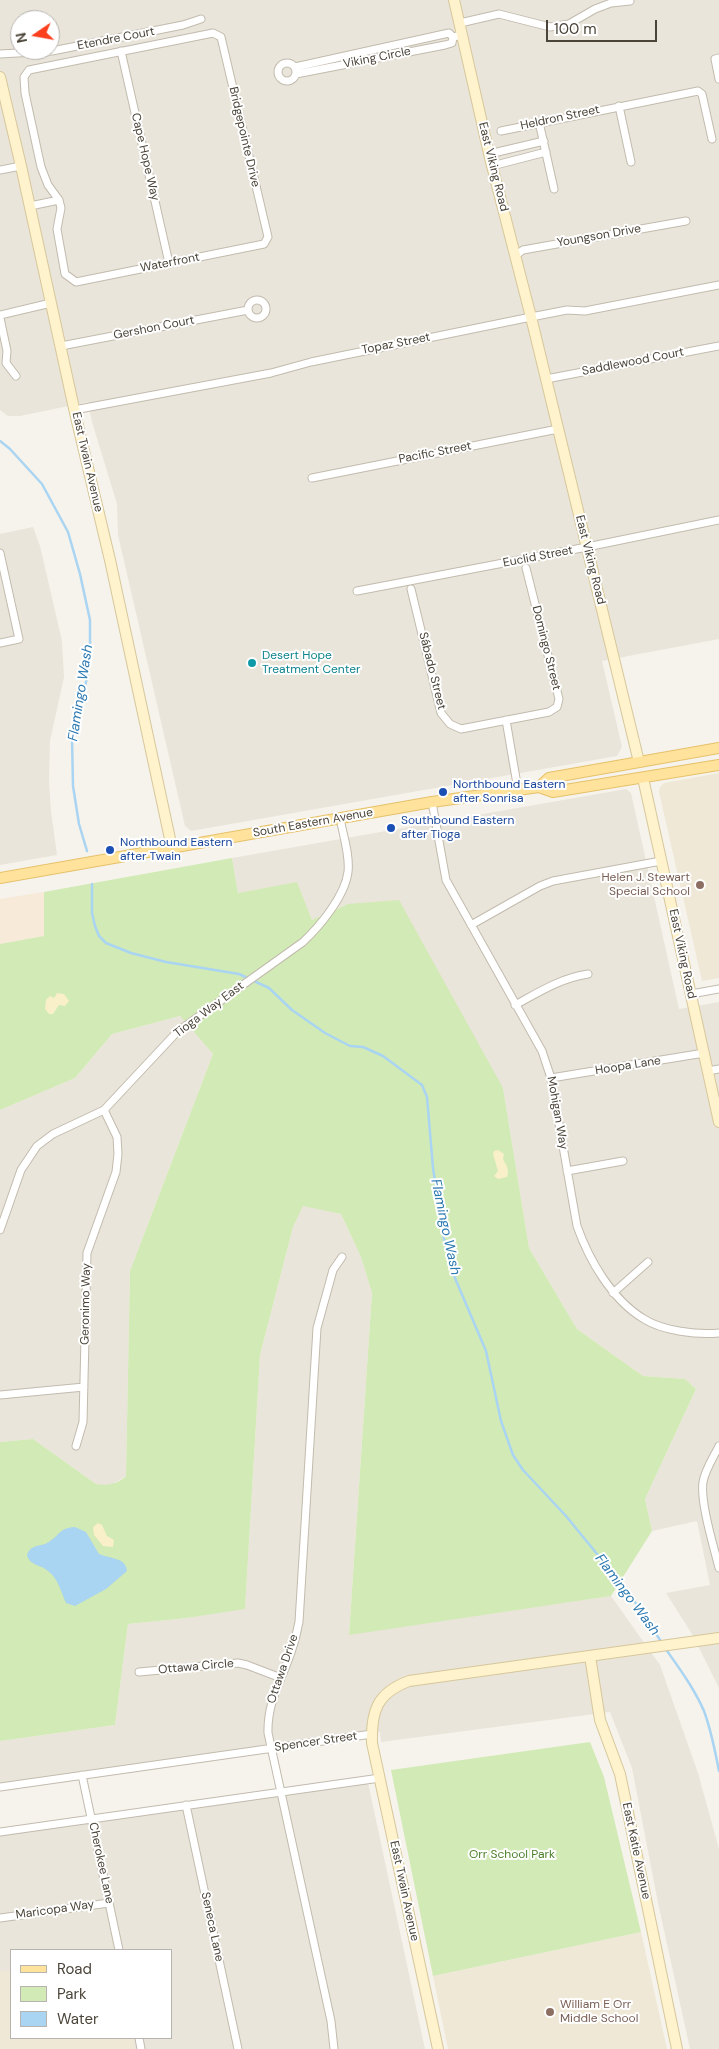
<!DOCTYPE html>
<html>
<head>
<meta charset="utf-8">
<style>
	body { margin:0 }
	#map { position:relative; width:719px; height:2049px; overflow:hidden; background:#f6f3ec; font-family:"DM Sans",sans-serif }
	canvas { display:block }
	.legend { position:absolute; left:10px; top:1949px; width:162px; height:90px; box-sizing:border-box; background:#fff; border:1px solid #b7b4b0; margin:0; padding:6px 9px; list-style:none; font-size:15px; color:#4b4439 }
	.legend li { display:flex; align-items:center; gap:10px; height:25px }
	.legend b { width:25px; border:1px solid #b7b4b0 }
	.north { position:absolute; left:10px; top:10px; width:50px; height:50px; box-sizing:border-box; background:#fff; border:1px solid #b7b4b0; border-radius:50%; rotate:258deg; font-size:14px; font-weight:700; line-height:20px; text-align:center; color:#4b4439 }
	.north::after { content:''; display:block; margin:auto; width:18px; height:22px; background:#fc3f1d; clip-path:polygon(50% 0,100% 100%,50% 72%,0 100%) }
	.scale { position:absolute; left:546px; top:20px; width:111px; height:22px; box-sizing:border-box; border:2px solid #4b4439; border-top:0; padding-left:6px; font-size:15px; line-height:18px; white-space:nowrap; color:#4b4439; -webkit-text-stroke:4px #fff; paint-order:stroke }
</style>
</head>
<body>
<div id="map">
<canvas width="719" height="2049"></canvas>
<ul class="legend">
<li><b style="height:6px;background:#ffe39c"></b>Road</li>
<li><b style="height:14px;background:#d2eab5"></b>Park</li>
<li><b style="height:14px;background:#a9d4f2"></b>Water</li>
</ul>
<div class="north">N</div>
<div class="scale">100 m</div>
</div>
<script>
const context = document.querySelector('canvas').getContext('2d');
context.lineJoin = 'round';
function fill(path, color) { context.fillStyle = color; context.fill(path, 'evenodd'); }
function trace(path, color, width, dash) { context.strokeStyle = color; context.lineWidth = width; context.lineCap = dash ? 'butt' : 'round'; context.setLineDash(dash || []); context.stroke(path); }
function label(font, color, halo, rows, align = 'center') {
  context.font = font + ' "DM Sans",sans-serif'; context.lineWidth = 4; context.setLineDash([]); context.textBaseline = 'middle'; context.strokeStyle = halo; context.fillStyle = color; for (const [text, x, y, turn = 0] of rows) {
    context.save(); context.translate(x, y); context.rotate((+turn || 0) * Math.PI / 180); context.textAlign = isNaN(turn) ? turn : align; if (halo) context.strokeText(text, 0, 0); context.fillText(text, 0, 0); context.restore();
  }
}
const residential = new Path2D(`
	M0,0H719V639L602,661L622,747L617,756L191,831L185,826L118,535L117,504L92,422L88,402L20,416H8L0,410ZM20,20H50V50H20Z
	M33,527L40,546L62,641L64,677L50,741L49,780L51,811L57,855L0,865V534Z
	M626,789L631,793L679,1009L719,1002V1688L692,1634L666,1593L710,1585L697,1521L652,1531L645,1499L696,1389L685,1379L643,1376L577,1329L529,1248L503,1088L348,904L312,920L297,883L238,893L232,858Z
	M180,1016L213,1054L130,1271L126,1476L113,1484L105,1486L96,1484L33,1439L0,1442V1110L75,1078L112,1034Z
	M303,1205L341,1214L361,1257L372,1293L349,1634L611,1596L660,1665L698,1773L719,1849V2049H690L658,1903L632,1768L610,1712L381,1742L380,1732L0,1790V1741L115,1725L128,1624L187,1618L245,1608L260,1355L293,1227Z
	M367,1778L425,2049H0V1829ZM11,1950H171V2038H11Z`);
const commercial = new Path2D(`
	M44,892V936L0,944V899Z`);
const education = new Path2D(`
	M719,773V978L702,981L659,792L660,787L664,783Z
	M641,1932L667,2049H448L433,1976Z
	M11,1970V2038H133L135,2049H0V1972Z`);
const green = new Path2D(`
	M232,858L238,893L297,882L312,920L348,904L399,900L503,1088L529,1248L577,1329L643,1376L685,1379L696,1389L645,1499L652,1531L611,1596L349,1635L372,1293L361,1257L341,1214L303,1206L293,1227L260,1355L245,1609L187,1618L128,1624L115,1725L0,1741V1442L33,1439L96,1484C108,1486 117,1484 126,1476L130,1271L213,1054L180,1016L112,1034L75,1078L0,1110V944L44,936V892Z
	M590,1742L604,1777L641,1932L433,1976L391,1770Z`);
const sand = new Path2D(`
	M57,993L64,994L69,1001L65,1006L59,1005L53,1014H49L45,1009L46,1000L50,996L54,998Z
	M498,1150L504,1154L503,1159C506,1165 510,1169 507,1177L498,1179L494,1176L498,1171L493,1154L494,1151Z
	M98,1523L102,1525L107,1536L114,1540L113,1547L103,1546L94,1535L93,1527Z`);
const water = new Path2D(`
	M75,1527L86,1532L99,1554C110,1559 126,1557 127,1571L106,1589L75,1606L66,1603C61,1592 58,1578 48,1571C40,1564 30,1566 27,1555C31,1544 39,1547 47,1543C60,1536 58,1528 75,1527Z`);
const stream = new Path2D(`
	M0,441L10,449L42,484L68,532L80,574L90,620V652L87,678L72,738L73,786L79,824L87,851
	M92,884V913L95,926L99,936L106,943L131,953L166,962L239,974L269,988L292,1010L325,1033L350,1046L363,1047L383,1056L422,1085L427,1097L433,1168L444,1239L452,1271L486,1351L501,1421L513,1455L523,1470L566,1516L629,1593L662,1643
	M665,1648C679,1668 694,1688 704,1711C711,1730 715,1750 719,1771`);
const street = new Path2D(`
	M460,23L499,14L550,27L569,24L595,9L611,3L630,1
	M213,33L221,37L268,237L264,244L76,282L65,274L57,229L61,208L59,200L48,185L41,167L25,93L24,77L29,70Z
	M121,51L169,263
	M0,54L52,51L183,25L201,19
	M719,58L715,59L719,79
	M278 72a9 9 0 1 1 18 0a9 9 0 1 1-18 0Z
	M295,67L449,33L453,37L462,35
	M296,74L445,45L452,43L453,37
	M619,106L631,162
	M539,122L554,189
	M501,131L698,91L702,94L712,139
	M489,154L544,141
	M492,166L546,152
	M0,170L21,166
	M30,206L59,200
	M515,256L523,250L686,221
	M248 309a9 9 0 1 1 18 0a9 9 0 1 1-18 0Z
	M0,315L51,303
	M0,318L7,351L6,363L16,376
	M61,346L248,310
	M546,379L719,346
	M74,410L271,373L311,362L531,317L567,310L585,311L719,285
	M312,478L558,429
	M0,553L19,639L0,643
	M411,589L441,713L450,724L461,729L549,712L557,707L559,699L526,568
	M357,591L587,547L719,520
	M506,720L518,790
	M432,802L446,880L542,1051L551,1078L577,1226C589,1260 612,1300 644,1319C663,1331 697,1335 719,1333
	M471,925L540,886L553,881L661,861
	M691,994L719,989
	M515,1005C539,992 561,978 588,974
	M708,1071L719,1069
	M551,1078L704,1053
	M567,1171L623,1161
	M0,1230L21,1170L37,1146L53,1134L104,1110L177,1032L303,942C320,926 345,896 348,872C350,855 343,835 340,818
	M613,1293L648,1262
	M0,1395L84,1387
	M76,1446L83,1422L87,1253L116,1172L118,1154L117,1137L104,1110
	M719,1446C713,1458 705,1470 703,1482C700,1503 714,1547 719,1568
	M139,1672L238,1663L247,1665L281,1678
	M82,1775L119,1950
	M0,1787L372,1734
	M186,1805L238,2049
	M0,1832L380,1778
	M0,1918L109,1903
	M139,2038L141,2049
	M334,2049L331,2021L268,1733C267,1699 284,1677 293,1646C296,1638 297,1630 299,1622L317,1328L333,1270L342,1257`);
const secondary = new Path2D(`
	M454,0L490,158L531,317L639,762
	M0,77L21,166L75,413L110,560L172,848
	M643,778L719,1122
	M590,1656L600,1720L620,1774L677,2049
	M438,2049L372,1743C371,1711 377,1693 409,1681L719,1638`);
const primary = new Path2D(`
	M539,787L549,778L719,748
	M0,878L432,802L539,787L553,792L719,765`);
const markers = [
	[252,663,5,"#0f9aa8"],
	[443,792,5,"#1a4fb4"],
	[391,828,5,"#1a4fb4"],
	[110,850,5,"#1a4fb4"],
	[700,885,5,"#8d6e63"],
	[550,2012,5,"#8d6e63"]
];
const streetNames = [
	["Etendre Court",116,39,-11],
	["Viking Circle",377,58,-11],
	["Heldron Street",560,118,-12],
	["Bridgepointe Drive",244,137,77],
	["Cape Hope Way",145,157,77],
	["East Viking Road",493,167,76],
	["Youngson Drive",599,236,-10],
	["Waterfront",170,263,-11],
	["Gershon Court",154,328,-11],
	["Topaz Street",396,344,-11],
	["Saddlewood Court",633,362,-11],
	["Pacific Street",435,453,-11],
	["East Twain Avenue",87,462,77],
	["Euclid Street",538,557,-11],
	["East Viking Road",590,560,76],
	["Domingo Street",546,648,76],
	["Sábado Street",432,671,76],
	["South Eastern Avenue",313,823,-10],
	["East Viking Road",682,954,78],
	["Tioga Way East",209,1010,-37],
	["Hoopa Lane",628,1066,-9],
	["Mohigan Way",557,1113,80],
	["Geronimo Way",86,1304,-89],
	["Ottawa Circle",196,1667,-5],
	["Ottawa Drive",283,1669,-71],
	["Spencer Street",316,1742,-8],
	["East Katie Avenue",636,1851,78],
	["Cherokee Lane",101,1863,78],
	["East Twain Avenue",404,1891,78],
	["Maricopa Way",55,1910,-8],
	["Seneca Lane",212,1927,78]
];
const cultureNames = [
	["Desert Hope",262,656],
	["Treatment Center",262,670]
];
const transitNames = [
	["Northbound Eastern",453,785],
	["after Sonrisa",453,799],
	["Southbound Eastern",401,821],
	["after Tioga",401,835],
	["Northbound Eastern",120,843],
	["after Twain",120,857]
];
const educationNames = [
	["Helen J. Stewart",690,878],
	["Special School",690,892],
	["William E Orr",560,2005,"left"],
	["Middle School",560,2019,"left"]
];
const parkNames = [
	["Orr School Park",512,1855]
];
const waterNames = [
	["Flamingo Wash",81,693,-81],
	["Flamingo Wash",445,1227,78],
	["Flamingo Wash",627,1595,53]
];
fill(residential, '#eae5da');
fill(commercial, '#f7ead8');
fill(education, '#efe8d6');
fill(green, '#d2eab5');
fill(sand, '#f9efc9');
fill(water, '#a9d4f2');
trace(stream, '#a9d4f2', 2.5);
trace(street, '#c2bbae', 9);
trace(secondary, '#d6c79b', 12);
trace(primary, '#e6c16a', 12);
trace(street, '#fff', 7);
trace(secondary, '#fff3cd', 10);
trace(primary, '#ffe39c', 10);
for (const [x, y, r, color] of markers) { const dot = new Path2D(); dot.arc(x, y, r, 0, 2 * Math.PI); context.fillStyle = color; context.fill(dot); trace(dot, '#fff', 2); }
label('12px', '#4b4439', '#fff', streetNames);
label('12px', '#0d838f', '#fff', cultureNames, 'left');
label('12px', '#164399', '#fff', transitNames, 'left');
label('12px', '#785e54', '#fff', educationNames, 'right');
label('12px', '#4a7f2a', '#fff', parkNames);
label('italic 14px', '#2e7ab2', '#fff', waterNames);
</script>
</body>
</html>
